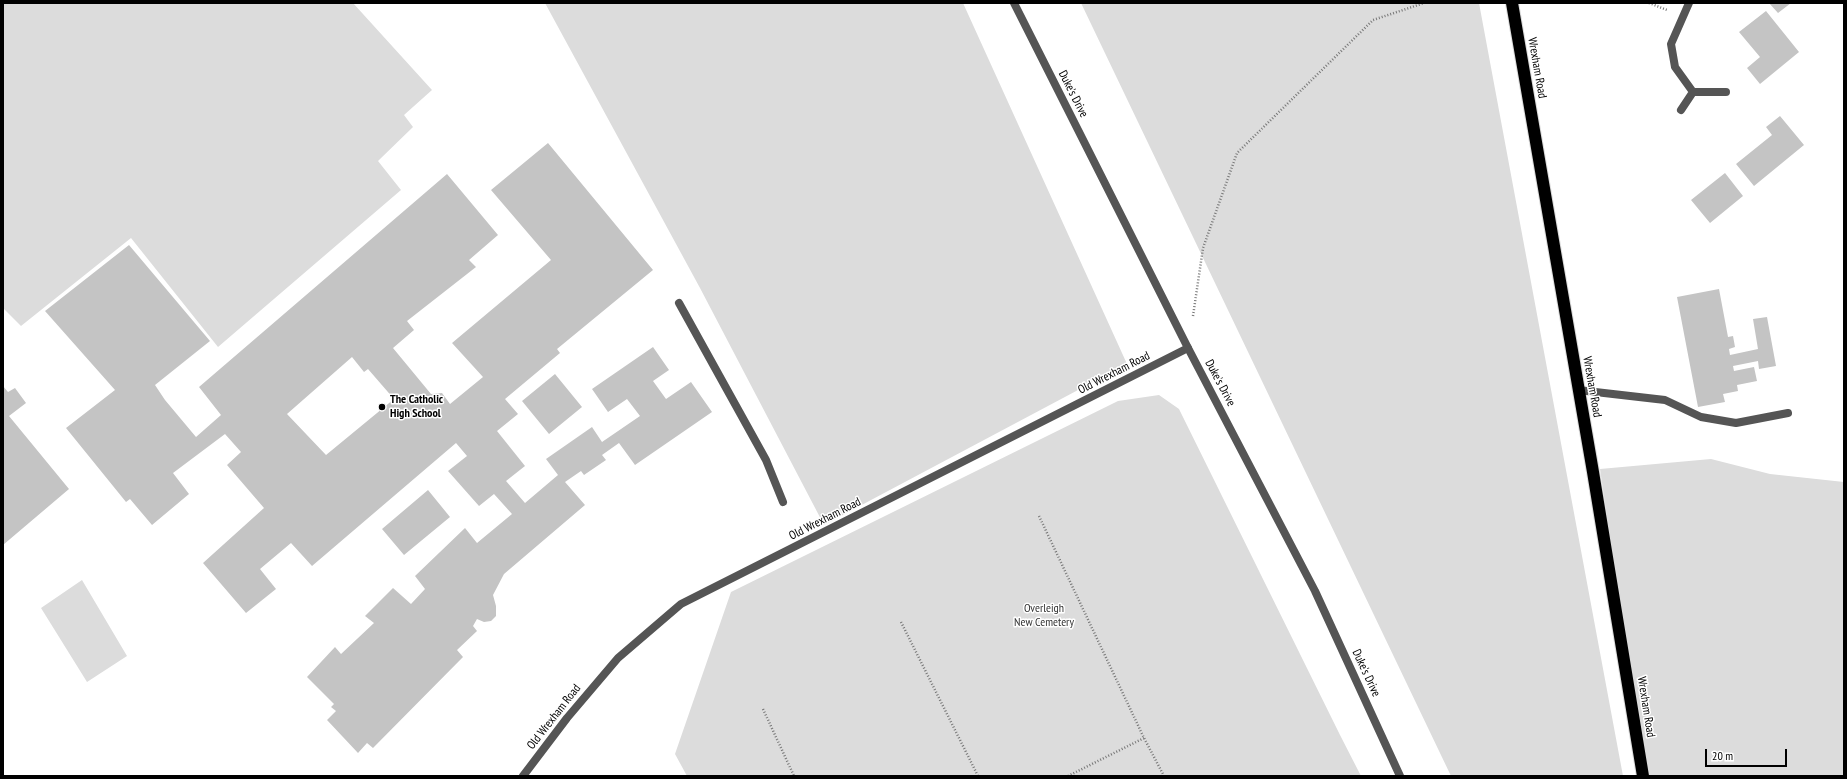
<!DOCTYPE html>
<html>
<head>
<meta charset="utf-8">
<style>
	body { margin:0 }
	#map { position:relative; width:1847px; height:779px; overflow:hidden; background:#fff; font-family:"PT Sans Narrow",sans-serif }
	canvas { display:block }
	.frame { position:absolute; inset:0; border:4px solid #000; pointer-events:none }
	.scale { position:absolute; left:1705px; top:749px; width:82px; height:18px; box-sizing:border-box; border:2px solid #000; border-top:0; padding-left:5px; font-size:12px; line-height:14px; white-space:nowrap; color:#000; -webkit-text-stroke:3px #fff; paint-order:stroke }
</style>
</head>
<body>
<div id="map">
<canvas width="1847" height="779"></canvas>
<div class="frame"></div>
<div class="scale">20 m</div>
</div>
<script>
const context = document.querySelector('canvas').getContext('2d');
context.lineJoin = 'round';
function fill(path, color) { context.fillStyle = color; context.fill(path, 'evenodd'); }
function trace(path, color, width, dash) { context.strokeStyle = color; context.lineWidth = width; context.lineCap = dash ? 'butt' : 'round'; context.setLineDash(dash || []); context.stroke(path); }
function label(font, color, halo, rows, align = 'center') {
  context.font = font + ' "PT Sans Narrow",sans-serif'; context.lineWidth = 3; context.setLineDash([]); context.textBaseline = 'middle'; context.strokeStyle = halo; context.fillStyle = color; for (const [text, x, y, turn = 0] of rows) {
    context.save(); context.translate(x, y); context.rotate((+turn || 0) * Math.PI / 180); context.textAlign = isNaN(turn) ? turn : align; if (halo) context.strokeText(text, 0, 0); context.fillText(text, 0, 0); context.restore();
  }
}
const green = new Path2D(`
	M3,3H353L432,90L404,115L413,127L378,161L401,190L218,347L131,238L21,326L3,308Z
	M545,3H963L1127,364L824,525L700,288Z
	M1081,3H1479L1623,776H1451Z
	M1159,395L1179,409L1340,735L1361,776H687L675,754L731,592L1118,401Z
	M1711,459L1770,474L1844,482V776H1645L1600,469Z
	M82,580L127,656L87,682L41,608Z`);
const building = new Path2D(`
	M1769,3H1791L1778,13Z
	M1766,11L1799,52L1760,84L1747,68L1760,57L1739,32Z
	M1780,116L1804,145L1754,186L1736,164L1772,135L1766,127Z
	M548,143L653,270L557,349L560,353L505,399L518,414L497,431L525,466L506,481L525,503L558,475L546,459L592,427L602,442L640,416L627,399L608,412L592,389L653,347L669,370L653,381L666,399L691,382L712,412L635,465L619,443L602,455L606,460L584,475L581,471L565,482L585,505L504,574L493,595L496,606V616L491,621L484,622L477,619L473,626L477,631L457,650L463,657L373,748L367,743L358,753L327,720L336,711L331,707L334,704L307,677L335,647L341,654L374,623L365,616L393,588L411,604L425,589L415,576L465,528L477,543L512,514L494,494L479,506L448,471L467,456L456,443L312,566L291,543L260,569L276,589L246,613L203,563L264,508L227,465L241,452L225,434L173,473L189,494L152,525L130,499L126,502L66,428L115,390L45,311L129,245L210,341L155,385L165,400L196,437L221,415L199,387L447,174L498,235L469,260L476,267L407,321L414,330L393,348L431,394L442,393L450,404L483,377L452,343L551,260L491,190ZM352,357L364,372L368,369L394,399L326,455L287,414Z
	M1725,173L1743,196L1710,223L1691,200Z
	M1719,289L1728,337L1733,336L1735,347L1729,349L1730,355L1758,349L1753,319L1767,317L1776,366L1759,369L1758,361L1733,366L1734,371L1754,367L1757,381L1737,385L1738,391L1723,394L1725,402L1698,407L1677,297Z
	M555,374L582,407L549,434L522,401Z
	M3,386L8,392L15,388L26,403L9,416L69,489L3,545Z
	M428,490L450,517L404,555L382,529Z`);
const path = new Path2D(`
	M1649,3L1667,10
	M1193,316L1203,248L1237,153L1373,20L1424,3
	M1039,516L1144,738L1164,776
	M901,622L978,776
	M763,709L794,776
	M1068,776L1144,738`);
const lane = new Path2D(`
	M1014,3L1188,348L1315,591L1400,776
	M679,303L766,460L783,502
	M1578,390L1665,400L1701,417L1736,423L1788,413`);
const street = new Path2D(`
	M1689,3L1671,44L1675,67L1693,92
	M1681,110L1693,92H1726
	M523,776L567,718L618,658L681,604L1188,348`);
const highway = new Path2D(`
	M1512,3L1593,472L1643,776`);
const markers = [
	[382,407,4,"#000"]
];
const streetNames = [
	["Wrexham Road",1537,68,80],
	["Duke's Drive",1073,94,63],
	["Old Wrexham Road",1114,373,-27],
	["Duke's Drive",1220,383,62],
	["Wrexham Road",1592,387,80],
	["Old Wrexham Road",825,519,-27],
	["Duke's Drive",1366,673,65],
	["Wrexham Road",1646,707,81],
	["Old Wrexham Road",554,717,-52]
];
const poiNames = [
	["The Catholic",390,400],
	["High School",390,414]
];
const parkNames = [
	["Overleigh",1044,609],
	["New Cemetery",1044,623]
];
fill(green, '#dcdcdc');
fill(building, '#c4c4c4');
trace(highway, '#dbdbdb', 14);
trace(path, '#777', 2.5, [1, 2]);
trace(lane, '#555', 8);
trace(street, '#555', 8);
trace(highway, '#000', 12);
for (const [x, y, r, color] of markers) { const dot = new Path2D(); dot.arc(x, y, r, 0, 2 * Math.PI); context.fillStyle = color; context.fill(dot); trace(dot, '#fff', 1.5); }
label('12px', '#000', '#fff', streetNames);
label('bold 12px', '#000', '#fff', poiNames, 'left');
label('12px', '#333', '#fff', parkNames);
</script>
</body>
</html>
